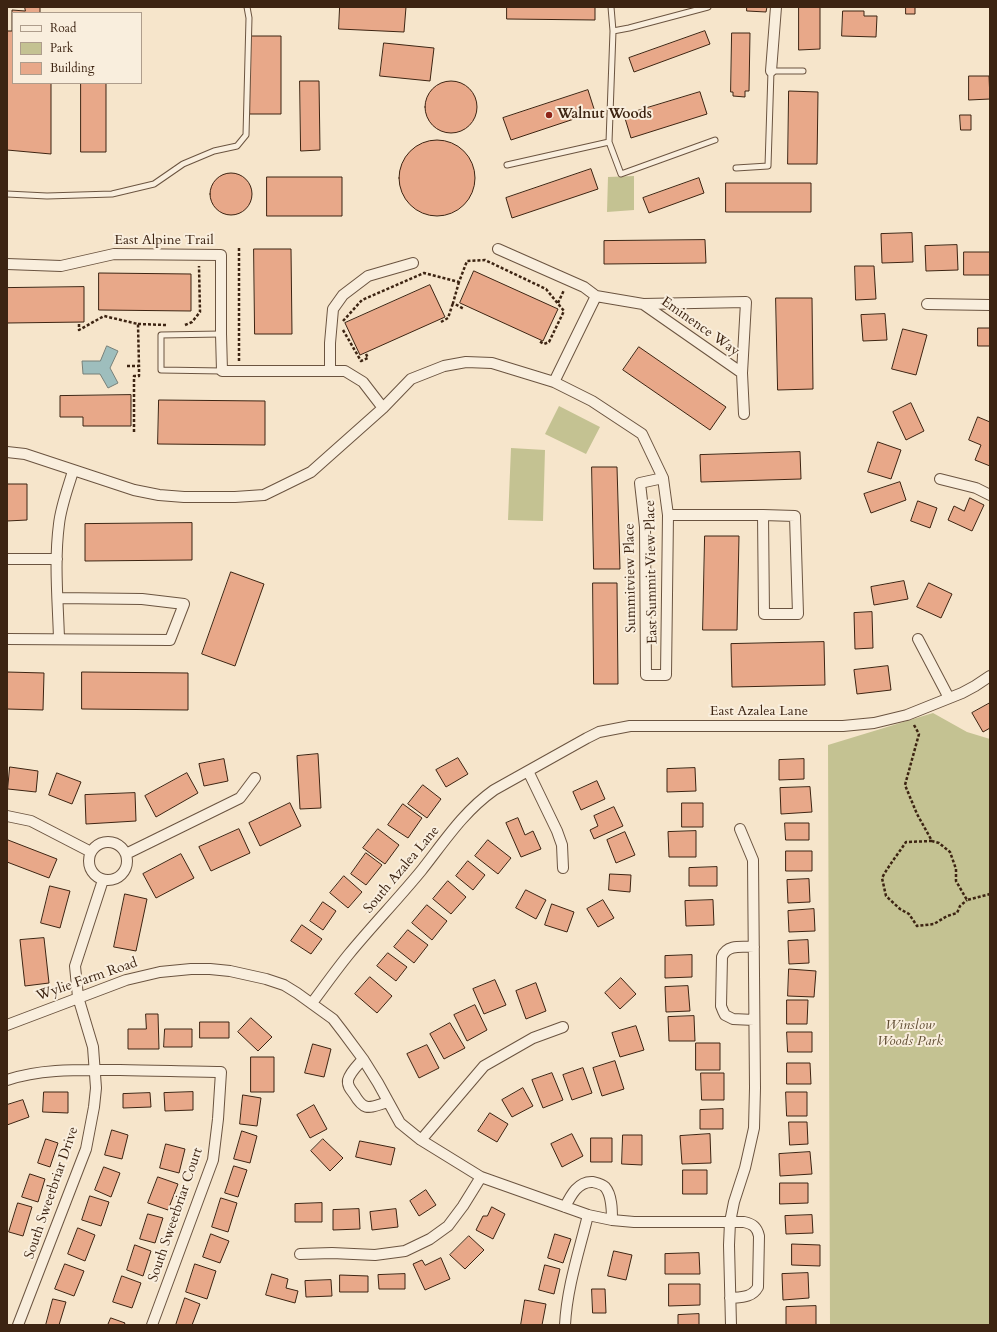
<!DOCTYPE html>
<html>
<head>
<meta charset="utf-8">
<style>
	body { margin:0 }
	#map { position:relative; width:997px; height:1332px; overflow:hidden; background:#f6e5cb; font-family:Cardo,serif }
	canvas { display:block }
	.frame { position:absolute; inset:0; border:8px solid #3d2412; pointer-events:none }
	.legend { position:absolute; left:12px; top:12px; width:130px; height:72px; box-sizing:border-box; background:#f9eedd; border:1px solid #ae9d8c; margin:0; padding:5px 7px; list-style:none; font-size:12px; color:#3d2412 }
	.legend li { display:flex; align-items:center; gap:8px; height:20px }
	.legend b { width:20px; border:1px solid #ae9d8c }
</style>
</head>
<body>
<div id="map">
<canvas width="997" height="1332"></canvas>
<div class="frame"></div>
<ul class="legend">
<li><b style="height:5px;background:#f9eedd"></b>Road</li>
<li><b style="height:11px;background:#c4c292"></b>Park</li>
<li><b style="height:11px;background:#e8a889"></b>Building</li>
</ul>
</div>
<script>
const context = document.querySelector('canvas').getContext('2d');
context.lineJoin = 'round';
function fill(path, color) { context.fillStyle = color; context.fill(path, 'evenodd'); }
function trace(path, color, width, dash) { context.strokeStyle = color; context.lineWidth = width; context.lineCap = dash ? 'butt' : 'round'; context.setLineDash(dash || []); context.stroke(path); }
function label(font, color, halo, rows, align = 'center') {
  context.font = font + ' Cardo,serif'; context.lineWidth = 4; context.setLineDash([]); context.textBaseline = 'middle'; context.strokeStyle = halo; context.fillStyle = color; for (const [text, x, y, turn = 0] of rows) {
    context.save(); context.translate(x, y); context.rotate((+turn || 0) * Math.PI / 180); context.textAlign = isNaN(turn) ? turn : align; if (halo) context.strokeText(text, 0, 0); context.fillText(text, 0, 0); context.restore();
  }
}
const green = new Path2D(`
	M634,176V210L607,212L608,177Z
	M559,406L600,427L586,454L545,434Z
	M511,448L545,450L543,521L508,520Z
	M933,713L967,732L990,739V1325H830L828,745Z`);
const water = new Path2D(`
	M107,346L118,351L110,368L118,383L108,388L100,374H83L82,361H100Z`);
const building = new Path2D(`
	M25,7H40V13H13V83H51V154L7,150V31H12V10L25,11Z
	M340,7H406L404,32L339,29Z
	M507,7H595V20L507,19Z
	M747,7H767L766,12L747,11Z
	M799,7H820V49L799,50Z
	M906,7H915V14H906Z
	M843,11H864V16H877L876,37L842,36Z
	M705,31L710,44L634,72L629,58Z
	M732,33H750L749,91H745V97L733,96V92H731Z
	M250,36H281V114H250Z
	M384,43L434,48L430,81L380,76Z
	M969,76H989L990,99L969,100Z
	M425 107a26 26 0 1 1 52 0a26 26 0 1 1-52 0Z
	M300,81H319L320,150L301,151Z
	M81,83H106V152H81Z
	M588,90L595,112L511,140L503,118Z
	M789,91L818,92L817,164H788Z
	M700,92L707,114L631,138L624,115Z
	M960,115H971V130H961Z
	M399 178a38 38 0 1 1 76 0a38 38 0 1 1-76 0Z
	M591,169L598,189L512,218L506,198Z
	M210 194a21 21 0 1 1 42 0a21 21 0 1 1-42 0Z
	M267,177H342V216H267Z
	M699,178L704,193L649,213L643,198Z
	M726,183H811V212H726Z
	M912,233L913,262L882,263L881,234Z
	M705,240L706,263L604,264V241Z
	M957,245L958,270L926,271L925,246Z
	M254,249H291L292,334H255Z
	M964,252H990V275H964Z
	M855,266H874L876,299L856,300Z
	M474,271L558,309L543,341L460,303Z
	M99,273L191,274V311L99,310Z
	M430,285L445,317L360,355L345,323Z
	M84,287V322L7,323V288Z
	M776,298H812L813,389L778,390Z
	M885,314L887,340L863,341L861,315Z
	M978,328H990V346H978Z
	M903,329L927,335L916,375L892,369Z
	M639,347L726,407L710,430L623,370Z
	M131,395V426H83V417H60V396Z
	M159,400L265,401V445L158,444Z
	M911,403L924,431L906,440L893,412Z
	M978,417L990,422V466L975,460L981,445L969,440Z
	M878,442L901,450L891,479L868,472Z
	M800,452L801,479L701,482L700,455Z
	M592,467H617L620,569H594Z
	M900,482L906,500L871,513L864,494Z
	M7,484H27V520L7,521Z
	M970,498L984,505L972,531L948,520L954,506L964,511Z
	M918,501L937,508L930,528L911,521Z
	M192,523V560L85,561V524Z
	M705,536H739L737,630H703Z
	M231,572L264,584L235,666L202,654Z
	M904,581L908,599L874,605L871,587Z
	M593,583H617L618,684H594Z
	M929,583L952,594L941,618L917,607Z
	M872,612L873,648L855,649L854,613Z
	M824,642L825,685L732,687L731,644Z
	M888,666L891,690L857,694L854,670Z
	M7,672L44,673L43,710L7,709Z
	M82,672L188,673V710L82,709Z
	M990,703V728L983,732L972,713Z
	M318,754L321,808L300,809L297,756Z
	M458,758L468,774L446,787L436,770Z
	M224,759L228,781L204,786L199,764Z
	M804,759V779L779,780V760Z
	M10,767L38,771L36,792L8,789Z
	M695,768L696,791L667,792V769Z
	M57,773L81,782L72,804L49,795Z
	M187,773L198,793L156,817L145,796Z
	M597,781L605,799L581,810L573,792Z
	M423,785L441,799L427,818L408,804Z
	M810,787L812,812L781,814L780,788Z
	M135,793L136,821L86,824L85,795Z
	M290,803L301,826L260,846L249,823Z
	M682,803H703V827H682Z
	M403,804L422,818L408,838L388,825Z
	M614,807L623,826L594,839L590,830L598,826L594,816Z
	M518,818L525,835L533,831L541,849L521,857L506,823Z
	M785,823H809V840H786Z
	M239,829L250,853L211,871L199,847Z
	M378,829L399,845L385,864L363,848Z
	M696,831V857H669L668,832Z
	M625,832L635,855L616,863L607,840Z
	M8,840L57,859L49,878L7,862V843Z
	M488,840L511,858L498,874L475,856Z
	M786,851H812V871H786Z
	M366,853L382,865L366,885L351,874Z
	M181,854L194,878L156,898L143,874Z
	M468,861L485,875L473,890L456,876Z
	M717,867V886H689V868Z
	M610,874L631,875L630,892L609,890Z
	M344,876L362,892L348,908L330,893Z
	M809,879L810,902L788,903L787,880Z
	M448,881L466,897L451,914L433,899Z
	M50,886L70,891L60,928L41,923Z
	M526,890L546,900L536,919L516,908Z
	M125,894L147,899L136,951L114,947Z
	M603,900L614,918L598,927L587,909Z
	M713,900L714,925L686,926L685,901Z
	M323,902L336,911L323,930L310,921Z
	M552,904L574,912L567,932L545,925Z
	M427,905L447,921L432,940L412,923Z
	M814,909L815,931L789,932L788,911Z
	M302,925L322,939L311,954L291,941Z
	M408,930L428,945L414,963L394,947Z
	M44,938L49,983L25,986L20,940Z
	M808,940L809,963L789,964L788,941Z
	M388,953L407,967L396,981L377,966Z
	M692,955V977L665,978V956Z
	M789,969L816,971L814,997L788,996Z
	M370,977L392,996L377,1013L355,994Z
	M621,978L636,994L620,1009L605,993Z
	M495,980L506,1005L484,1014L473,989Z
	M536,983L546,1011L526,1019L516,991Z
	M688,986L690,1011L666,1012L665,987Z
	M787,1000H808L807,1024H787Z
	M475,1005L487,1030L467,1041L454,1015Z
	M146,1014H158L159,1049H128V1029H146Z
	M694,1016L695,1041H669L668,1017Z
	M251,1018L272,1037L258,1051L238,1032Z
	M200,1022H229V1038H200Z
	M450,1023L465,1048L444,1059L430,1034Z
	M636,1026L644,1050L620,1057L612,1033Z
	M165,1029H192V1047H164Z
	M787,1032H812V1052H788Z
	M696,1043H720V1070H696Z
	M313,1044L331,1049L324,1077L305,1073Z
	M427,1045L439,1068L419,1078L407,1054Z
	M251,1057H274V1092H251Z
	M615,1061L624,1089L602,1096L593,1068Z
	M787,1063H810L811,1084H787Z
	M583,1068L592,1093L572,1100L563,1075Z
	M552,1073L563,1100L543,1108L532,1080Z
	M701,1073H724V1100H702Z
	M523,1088L533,1106L512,1117L502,1100Z
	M44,1092H68V1113L43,1112Z
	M193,1092V1110L165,1111L164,1093Z
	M786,1092H807V1116H787Z
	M150,1093L151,1107L123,1108V1094Z
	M243,1095L261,1098L257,1126L240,1124Z
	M23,1100L29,1117L7,1125V1105Z
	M314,1105L327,1129L310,1138L297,1115Z
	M723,1109V1129H700V1110Z
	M490,1113L508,1124L497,1142L478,1131Z
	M789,1122H807L808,1144L790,1145Z
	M112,1130L128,1135L122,1159L105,1155Z
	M242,1131L257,1136L250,1163L234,1159Z
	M572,1134L583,1156L562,1167L551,1144Z
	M710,1134L711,1163L682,1164L680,1136Z
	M623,1135H642V1165L622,1164Z
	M591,1138H612V1162H591Z
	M46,1139L58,1143L50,1167L38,1163Z
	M323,1139L343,1158L330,1171L311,1151Z
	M360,1141L395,1148L391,1165L356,1157Z
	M166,1144L185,1149L179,1173L160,1168Z
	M810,1152L812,1174L780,1176L779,1154Z
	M234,1166L247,1170L238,1197L225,1193Z
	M104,1167L120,1173L111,1197L95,1190Z
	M683,1170H707V1194H683Z
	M30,1174L45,1179L38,1202L22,1197Z
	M158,1177L178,1184L168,1210L148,1203Z
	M780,1183H808V1203L780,1204Z
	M426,1190L436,1205L419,1216L410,1201Z
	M90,1196L109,1202L101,1226L82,1220Z
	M221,1198L237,1203L228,1232L212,1227Z
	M18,1203L32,1207L23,1236L9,1232Z
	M322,1203V1222H295V1204Z
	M492,1207L505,1214L493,1239L476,1230L483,1216H487Z
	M359,1209L360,1229L333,1230V1210Z
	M396,1209L398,1227L372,1230L370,1212Z
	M148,1214L163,1218L155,1243L140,1239Z
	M812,1215L813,1233L786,1234L785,1216Z
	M78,1228L95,1235L85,1261L68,1254Z
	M211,1234L229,1241L220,1263L203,1257Z
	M555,1234L571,1239L563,1263L548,1258Z
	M469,1236L484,1250L465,1269L450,1255Z
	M792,1244L820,1245V1266L792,1265Z
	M135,1245L151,1251L143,1276L127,1270Z
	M614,1251L632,1255L626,1280L608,1276Z
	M699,1253L700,1274H665V1254Z
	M441,1258L450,1279L425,1290L413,1264L422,1260L425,1265Z
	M65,1264L84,1271L74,1296L55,1289Z
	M195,1264L216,1271L207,1299L186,1292Z
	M545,1265L560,1269L554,1294L539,1290Z
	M808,1273L809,1298L783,1300L782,1274Z
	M272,1274L288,1279L286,1288L298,1291L295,1303L266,1295Z
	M405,1274V1289H379L378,1275Z
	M340,1275L368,1276V1292H340Z
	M122,1276L141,1283L132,1308L113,1302Z
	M331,1280L332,1296L306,1297L305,1281Z
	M669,1284H700V1305L669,1306Z
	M592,1289H605L606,1313H593Z
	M185,1298L200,1304L192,1325H176Z
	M53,1299L66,1302L59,1325H46Z
	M525,1300L546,1304L542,1325H521Z
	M816,1306V1325H786V1307Z
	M699,1314V1325H678V1315Z
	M111,1318L125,1323L124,1325H108Z`);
const path = new Path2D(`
	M459,282L453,303L464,309
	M558,303L564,290
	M343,321L362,300L424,273L459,282L467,261L485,260L546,289L564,311L549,342L544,344L539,341
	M441,322L448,318L453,303
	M79,324V330L104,316L138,324L139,366
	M138,324L166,325
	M185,325L192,322L200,312L199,266
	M343,330L361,361L368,358L366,354
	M239,361V248
	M127,366H139V376H134V434
	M914,725L919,734L905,785L917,814L932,841L939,843L950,852L956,869V881L967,900L990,894
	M932,841L906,842C898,854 889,865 882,878L886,896L900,909L909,914L917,926L934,924L947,916L957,913L960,906L967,900`);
const service = new Path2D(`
	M611,7L613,31L609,142L621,174L715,140
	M613,31L629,28L708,7
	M507,165L609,142
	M736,168L768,166L771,71H803
	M7,194L47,196L112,194L154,184L183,164L214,151L237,146L246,135L249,18L247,7
	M221,334L161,335V370L222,371`);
const minor = new Path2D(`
	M771,71L776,7
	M498,249L584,287L596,296L643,304L746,302L742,373L744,414
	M7,264L61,266L114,254L221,255V334L222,371H345L363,382L383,408
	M643,304L742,373
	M927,304L990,305
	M330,371V343L333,309L343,295L368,276L413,263
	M554,382L596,296
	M7,452L25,454L134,490L159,495L184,497H235L264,495L311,472L383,408L411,379L444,366L466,362L492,363L554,382L592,401L642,434L663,478L668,515L666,675H646L645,527L640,483L663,478
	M940,479L976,488L990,495
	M668,515H763
	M763,515L795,516L798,614H764Z
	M7,559H57
	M7,639L170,640L184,604L142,599L58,598
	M59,639C58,602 54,562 59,524C61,506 68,488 73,471
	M918,639L949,698
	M528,771L557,831L562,845L563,868
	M7,816L31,821L91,852
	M89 861a19 19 0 1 1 38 0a19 19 0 1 1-38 0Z
	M126,854L240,798L255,778
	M754,947C742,947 727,944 722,957L721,1006L723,1011L725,1015L733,1019L754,1020
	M312,1003C324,987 336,970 349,954C372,926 398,899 421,871C444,842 463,812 494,790L587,738L599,732L630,726H843L874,723L907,715L962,693L975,686L990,676
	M7,1025L126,980L160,972L191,969H210L230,971L266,979L284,985L297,993L333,1019L343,1032L363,1059L378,1083L400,1123L421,1140L481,1177L588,1215L612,1220L634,1222H744C753,1224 757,1227 759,1236L758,1287C752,1298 741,1297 730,1298
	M363,1059C358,1065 350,1072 348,1080C347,1086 351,1090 354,1094C365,1113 370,1107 388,1102
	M7,1080C42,1068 83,1070 120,1070C154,1071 188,1071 221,1072L218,1119L213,1160L152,1325
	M421,1140L484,1066L533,1038L563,1027
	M565,1207C571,1195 578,1181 593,1182C597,1183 602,1184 605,1187C612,1195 612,1210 612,1220
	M300,1254L332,1253L375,1255L405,1251L430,1239L448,1226L463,1206L481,1177
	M18,1325L86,1149L94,1107L96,1088L93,1047L78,997L75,966L103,880
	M565,1325C567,1287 579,1252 588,1215
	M731,1325L729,1245L730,1222L734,1202L745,1168L754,1128L755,1088L753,860L740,829`);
const markers = [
	[549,115,4,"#8f2418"]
];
const poiNames = [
	["Walnut Woods",557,115]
];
const streetNames = [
	["East Alpine Trail",164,241],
	["Eminence Way",700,327,35],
	["East Summit View Place",652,572,-91],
	["Summitview Place",631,578,-91],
	["East Azalea Lane",759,712],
	["South Azalea Lane",402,870,-50],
	["Wylie Farm Road",87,980,-19],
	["South Sweetbriar Drive",52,1193,-71],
	["South Sweetbriar Court",176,1215,-71]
];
const parkNames = [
	["Winslow",910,1026],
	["Woods Park",910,1042]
];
fill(green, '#c4c292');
fill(water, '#9ebebd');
trace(water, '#778079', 1);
fill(building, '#e8a889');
trace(building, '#3d2412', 1);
trace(service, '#6b5440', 7);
trace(minor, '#6b5440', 12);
trace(path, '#3d2412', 2.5, [3, 2]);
trace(service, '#f9eedd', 5);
trace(minor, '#f9eedd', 10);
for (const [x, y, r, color] of markers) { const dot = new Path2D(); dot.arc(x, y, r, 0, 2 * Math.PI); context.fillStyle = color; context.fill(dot); trace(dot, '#f9eedd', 1.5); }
label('bold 14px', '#3d2412', '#f9eedd', poiNames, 'left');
label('14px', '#3d2412', '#f9eedd', streetNames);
label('italic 14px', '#5f4c32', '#f9eedd', parkNames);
</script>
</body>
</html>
